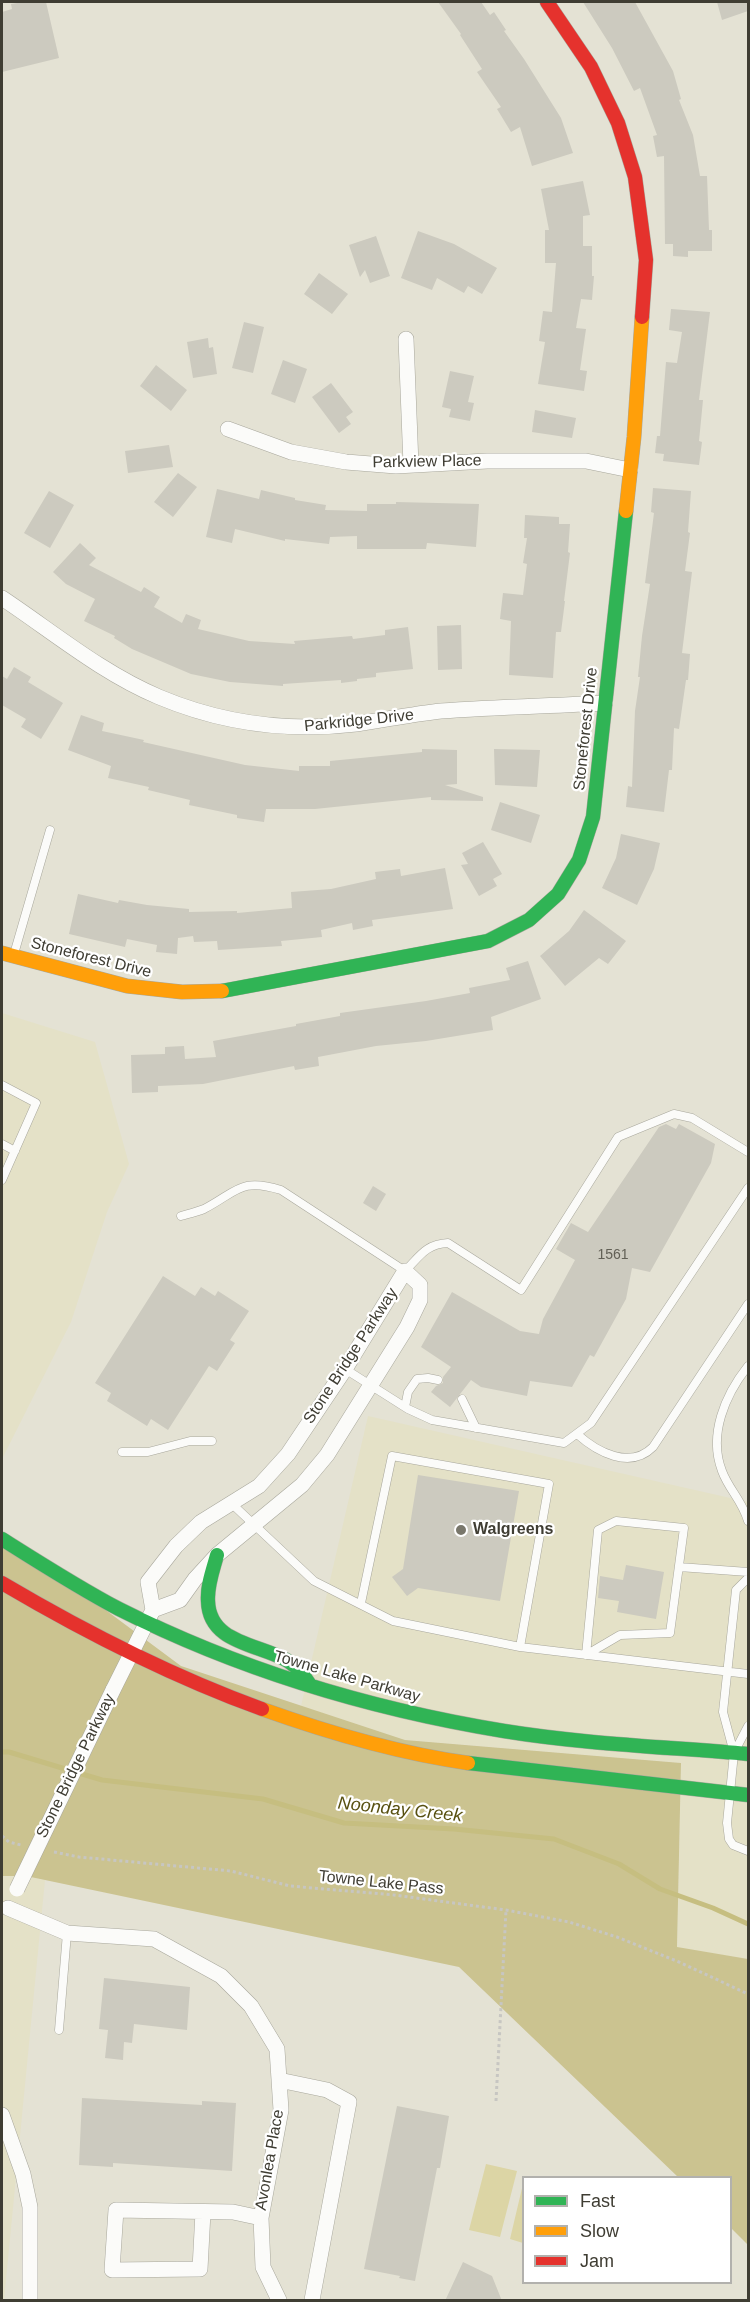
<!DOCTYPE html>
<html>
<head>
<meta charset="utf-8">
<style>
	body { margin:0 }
	#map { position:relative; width:750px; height:2302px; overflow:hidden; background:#e4e2d4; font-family:Arial,sans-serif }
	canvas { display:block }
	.frame { position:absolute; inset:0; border:3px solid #3f3d33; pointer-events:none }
	.legend { position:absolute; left:522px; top:2176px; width:210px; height:108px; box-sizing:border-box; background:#fff; border:2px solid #b2b1ad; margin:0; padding:8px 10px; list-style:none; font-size:18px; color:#3f3d33 }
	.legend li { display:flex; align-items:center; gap:12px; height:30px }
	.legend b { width:30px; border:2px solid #b2b1ad }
</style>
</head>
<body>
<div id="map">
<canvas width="750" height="2302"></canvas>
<div class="frame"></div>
<ul class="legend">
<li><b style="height:8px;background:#30b455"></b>Fast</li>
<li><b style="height:8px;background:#ff9f0a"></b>Slow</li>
<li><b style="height:8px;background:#e5322d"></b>Jam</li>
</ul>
</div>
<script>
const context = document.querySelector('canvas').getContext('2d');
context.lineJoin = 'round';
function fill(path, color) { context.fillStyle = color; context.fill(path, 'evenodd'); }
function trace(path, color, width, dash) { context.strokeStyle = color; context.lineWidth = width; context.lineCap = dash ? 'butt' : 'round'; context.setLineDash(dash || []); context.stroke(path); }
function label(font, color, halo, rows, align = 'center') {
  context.font = font + ' Arial,sans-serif'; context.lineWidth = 4.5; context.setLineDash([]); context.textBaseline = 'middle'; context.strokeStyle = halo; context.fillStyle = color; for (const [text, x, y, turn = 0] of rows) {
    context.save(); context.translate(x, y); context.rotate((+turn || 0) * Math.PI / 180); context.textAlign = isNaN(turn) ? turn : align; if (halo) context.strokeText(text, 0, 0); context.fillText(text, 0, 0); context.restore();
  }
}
const built = new Path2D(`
	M2,1013L95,1042L129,1164L107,1212L71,1322L2,1459Z
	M368,1416L748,1502V1959L677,1948L681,1763L405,1740L301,1706Z
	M2,1876H26L45,1880L4,2300H2Z`);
const green = new Path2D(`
	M486,2164L517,2171L500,2237L469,2230Z
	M523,2184L524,2243H523L510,2239Z`);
const forest = new Path2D(`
	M2,1533L181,1666L405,1740L681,1763L677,1947L748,1959V2245L731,2228L730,2178L678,2177L459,1967L45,1880L26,1876H2Z`);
const stream = new Path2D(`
	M2,1752H9L102,1780L263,1799L344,1823L454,1829L554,1839L619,1864L660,1889L713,1908L748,1924`);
const building = new Path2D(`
	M23,2H46L59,58L2,72V12L12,9L11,4Z
	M438,2H481L490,15L494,12L506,30L504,31L524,59L561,118L573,153L532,166L520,127L511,132L497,109L501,107L477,72L482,69L460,35L461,34Z
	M583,2H635L673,71L681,99L679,100L693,135L700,176H707L709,230H712V251H688V257L673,256V244H665L664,156L657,157L653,136L657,135L640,88L634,91L612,48Z
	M717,2H748V11L722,20Z
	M583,181L590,215L583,216V246H592V276H594L592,300L581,299L576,328L586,329L580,370L587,371L584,391L538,384L545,342L539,341L543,311L552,312L556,263H545V230H549L541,189Z
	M418,231L454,244L497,268L482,294L468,286L464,293L437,278L432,290L401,278Z
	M376,236L390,276L370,283L365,270L360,277L349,245Z
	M319,273L348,294L332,314L304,294Z
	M671,309L710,312L699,400H703L699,441L702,442L699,465L663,461L664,454L655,453L657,436H660L666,362L677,363L682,332L669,330Z
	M244,322L264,327L253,373L232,368Z
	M208,338L209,348L213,347L217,374L193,378L187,342Z
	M283,360L307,369L295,403L271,394Z
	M156,365L187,390L171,411L140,386Z
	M450,371L474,376L468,402L474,403L470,421L449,417L451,409L442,407Z
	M331,383L353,412L346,417L351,424L339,433L312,397Z
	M535,410L576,418L572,438L532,432Z
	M169,445L173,467L128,473L125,451Z
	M178,473L197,487L173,517L154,502Z
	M653,488L691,491L688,532L690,533L685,571L692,572L682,653L690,654L688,680H686L679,729L674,728L672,770H669L664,812L626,807L628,786L632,787L635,711L640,677H638L642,636L650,584L645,583L654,513L651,512Z
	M217,489L259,499L261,490L295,498V500L326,505L325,510L367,511V504H396V502L479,504L476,547L427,543L426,549H357V536L330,537L329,544L285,539V541L235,529L232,543L206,537Z
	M49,491L74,505L50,548L24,533Z
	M525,515L559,517V524H570L568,552L570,553L564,601H565L561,632H556L553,678L509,675L511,621L500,619L503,593L523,595L527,564L523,563L527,538H524Z
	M80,543L96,558L89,565L141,592L144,587L160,597L154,607L182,623L186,614L201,620L198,629L249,641L295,644L294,641L352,636L353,639L385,635V630L408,627L413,669L376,673V677L357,679V681L341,683V680L283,684V686L230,682L191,674L132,649L114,638L115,636L84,621L95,599L66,584L53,572Z
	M461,625L462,669L438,670L437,626Z
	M14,667L31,677L28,682L63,703L41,739L21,727L26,719L2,705V676L7,679Z
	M81,715L104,723L102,731L144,740L143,742L245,765L299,771V766H330V761L422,752V749L457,750V784L445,785L483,797V801L431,800V797L315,809H266L264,822L237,818V815L189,805L190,800L148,790L149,787L108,778L111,766L68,750Z
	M494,749L540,750L537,787L495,785Z
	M500,802L540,815L531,843L491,830Z
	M621,834L660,843L654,869L637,905L602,888L616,858Z
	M483,842L502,874L493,879L497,886L479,896L461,865L468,864L462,853Z
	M445,868L453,909L372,920L373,926L353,930L352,923L321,930L322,937L281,941L282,946L218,950L217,941L194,942L193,936L178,938L177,954L156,952L157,945L127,939L125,947L69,934L78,894L118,903L119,900L147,905L189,909V912L237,911V913L292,908L291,892L331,889L376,879L375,872L400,869L401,876Z
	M584,910L626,941L608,964L599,958L565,986L540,956L569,931Z
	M528,961L541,999L491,1017L493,1030L426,1041L376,1046L318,1057L319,1066L295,1070L294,1066L203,1084L158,1086V1092L132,1093L131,1055L165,1054V1047L184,1046L185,1059L216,1057L213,1041L296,1026V1024L340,1016V1013L426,1001L470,993L469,988L510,980L506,968Z
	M666,1124L676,1129L679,1124L715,1144L711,1163L650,1272L632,1268L626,1299L594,1357L590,1355L572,1387L530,1381L527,1396L481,1387L471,1380L450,1407L431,1392L436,1386L443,1383V1377L451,1367L421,1347L452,1292L520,1331L539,1334L543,1319L575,1260L556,1249L571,1223L588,1232L659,1127Z
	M373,1186L386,1194L376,1211L363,1203Z
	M163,1276L195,1296L201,1287L215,1296L218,1291L249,1311L230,1340L235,1343L217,1371L209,1366L168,1430L151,1419L147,1426L107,1401L111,1393L95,1383Z
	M418,1475L519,1491L500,1601L418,1588L407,1596L392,1577L403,1569Z
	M626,1565L664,1572L656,1619L617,1612L619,1601L598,1598L600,1576L623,1580Z
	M104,1978L190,1987L187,2030L134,2024L132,2043L124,2042L123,2060L105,2058L108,2030L99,2029Z
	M82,2098L202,2105V2101L236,2103L232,2171L113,2163V2167L79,2165Z
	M397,2106L449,2116L440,2168H437L415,2281L399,2278L400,2276L364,2269Z
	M463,2262L492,2276L502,2301H445Z`);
const path = new Path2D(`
	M2,1836L9,1842L21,1845
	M54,1852L79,1857L231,1871L290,1886L394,1895L506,1910L569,1922L617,1937L679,1962L748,1994
	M496,2101L506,1910`);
const lane = new Path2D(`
	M14,954L50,830
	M2,1085L36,1103L2,1180
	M2,1144L15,1151
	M181,1216C188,1214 197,1212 204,1209C237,1192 240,1177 281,1190L405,1271C420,1256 426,1244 448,1243L521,1290L618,1137L674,1114L692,1118L748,1152
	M748,1366C725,1395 708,1435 722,1471C729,1490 742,1500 748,1521
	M345,1369L408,1409L432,1420L564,1443L591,1423L748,1188
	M462,1399L476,1428
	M405,1407L408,1392L417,1379L428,1378L438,1380
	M577,1434C597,1452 630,1470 653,1447L748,1304
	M122,1452H148L190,1441H212
	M231,1503L314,1581L393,1621L520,1647L748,1674
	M616,1521L684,1528L670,1633L620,1635L586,1655L598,1530Z
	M679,1567L748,1572
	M748,1578L736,1590L723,1712L734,1753L727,1823L729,1839L733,1845L748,1851
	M361,1603L392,1456L549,1484L520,1647
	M736,1749L748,1726
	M59,2030L67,1933`);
const street = new Path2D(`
	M406,339L411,465
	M228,429L291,452L346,462L396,466L487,461H586L630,470
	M2,598C53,632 102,673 159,697C221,723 289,732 356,724C384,720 413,714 441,711C496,707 551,706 605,703
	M113,1690L153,1610L148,1582L176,1546L201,1522L259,1486L288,1454L345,1369L405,1271L420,1285V1300L407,1327L327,1455L302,1485L217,1555L195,1579L180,1600L153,1610
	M8,1908L67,1933L154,1939L221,1976L251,2006L277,2049L281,2110L261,2218L263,2267L279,2300
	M279,2080L327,2090L349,2102L312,2300
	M2,2115L23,2174L30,2207V2300
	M203,2212L200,2269L112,2270L116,2210L233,2212L261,2218`);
const fast = new Path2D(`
	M222,991L488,941L529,920L558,894L579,860L593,817L626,511
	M2,1539C40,1563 79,1588 119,1609C240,1670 370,1709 504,1731C584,1744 667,1747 748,1754
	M217,1555C213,1570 207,1585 208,1601C209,1644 260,1644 288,1661C298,1667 304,1676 310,1685
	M468,1763L748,1795`);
const slow = new Path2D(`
	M626,511L634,437L642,317
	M2,953L127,986L182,992L222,991
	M262,1709C329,1733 397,1753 468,1763`);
const jam = new Path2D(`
	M547,2L591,67L618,123L635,177L646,260L642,317
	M2,1583C85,1632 171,1676 262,1709`);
const streetBridge = new Path2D(`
	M17,1889L113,1690`);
const markers = [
	[461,1530,6,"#79776b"]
];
const numberNames = [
	["1561",613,1255]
];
const streetNames = [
	["Parkview Place",427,462,-1],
	["Parkridge Drive",359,721,-6],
	["Stoneforest Drive",586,729,-84],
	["Stoneforest Drive",91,958,14],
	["Stone Bridge Parkway",351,1356,-57],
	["Towne Lake Parkway",347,1677,16],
	["Stone Bridge Parkway",76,1766,-64],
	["Towne Lake Pass",381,1883,6],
	["Avonlea Place",270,2160,-80]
];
const poiNames = [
	["Walgreens",473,1530]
];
const waterNames = [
	["Noonday Creek",400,1810,6]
];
fill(built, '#e4e1c7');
fill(green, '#dcd5a5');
fill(forest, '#cbc390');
trace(stream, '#c6be80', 5);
fill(building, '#cccabf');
trace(lane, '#a8a79c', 9);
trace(street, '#a8a79c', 16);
trace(fast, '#a8a79c', 15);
trace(slow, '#a8a79c', 15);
trace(jam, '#a8a79c', 15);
trace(path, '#c7c6c2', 3, [3, 3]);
trace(lane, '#fbfbf9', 8);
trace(street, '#fbfbf9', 15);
trace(fast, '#30b455', 14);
trace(slow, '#ff9f0a', 14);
trace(jam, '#e5322d', 14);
trace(streetBridge, '#a8a79c', 16, []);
trace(streetBridge, '#fbfbf9', 15);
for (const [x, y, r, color] of markers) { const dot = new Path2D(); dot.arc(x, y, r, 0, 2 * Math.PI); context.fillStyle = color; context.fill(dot); trace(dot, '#fff', 2); }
label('14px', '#626056', null, numberNames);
label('16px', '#3f3d33', '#fff', streetNames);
label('bold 16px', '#3f3d33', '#fff', poiNames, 'left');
label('italic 18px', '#585011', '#fff', waterNames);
</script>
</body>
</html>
